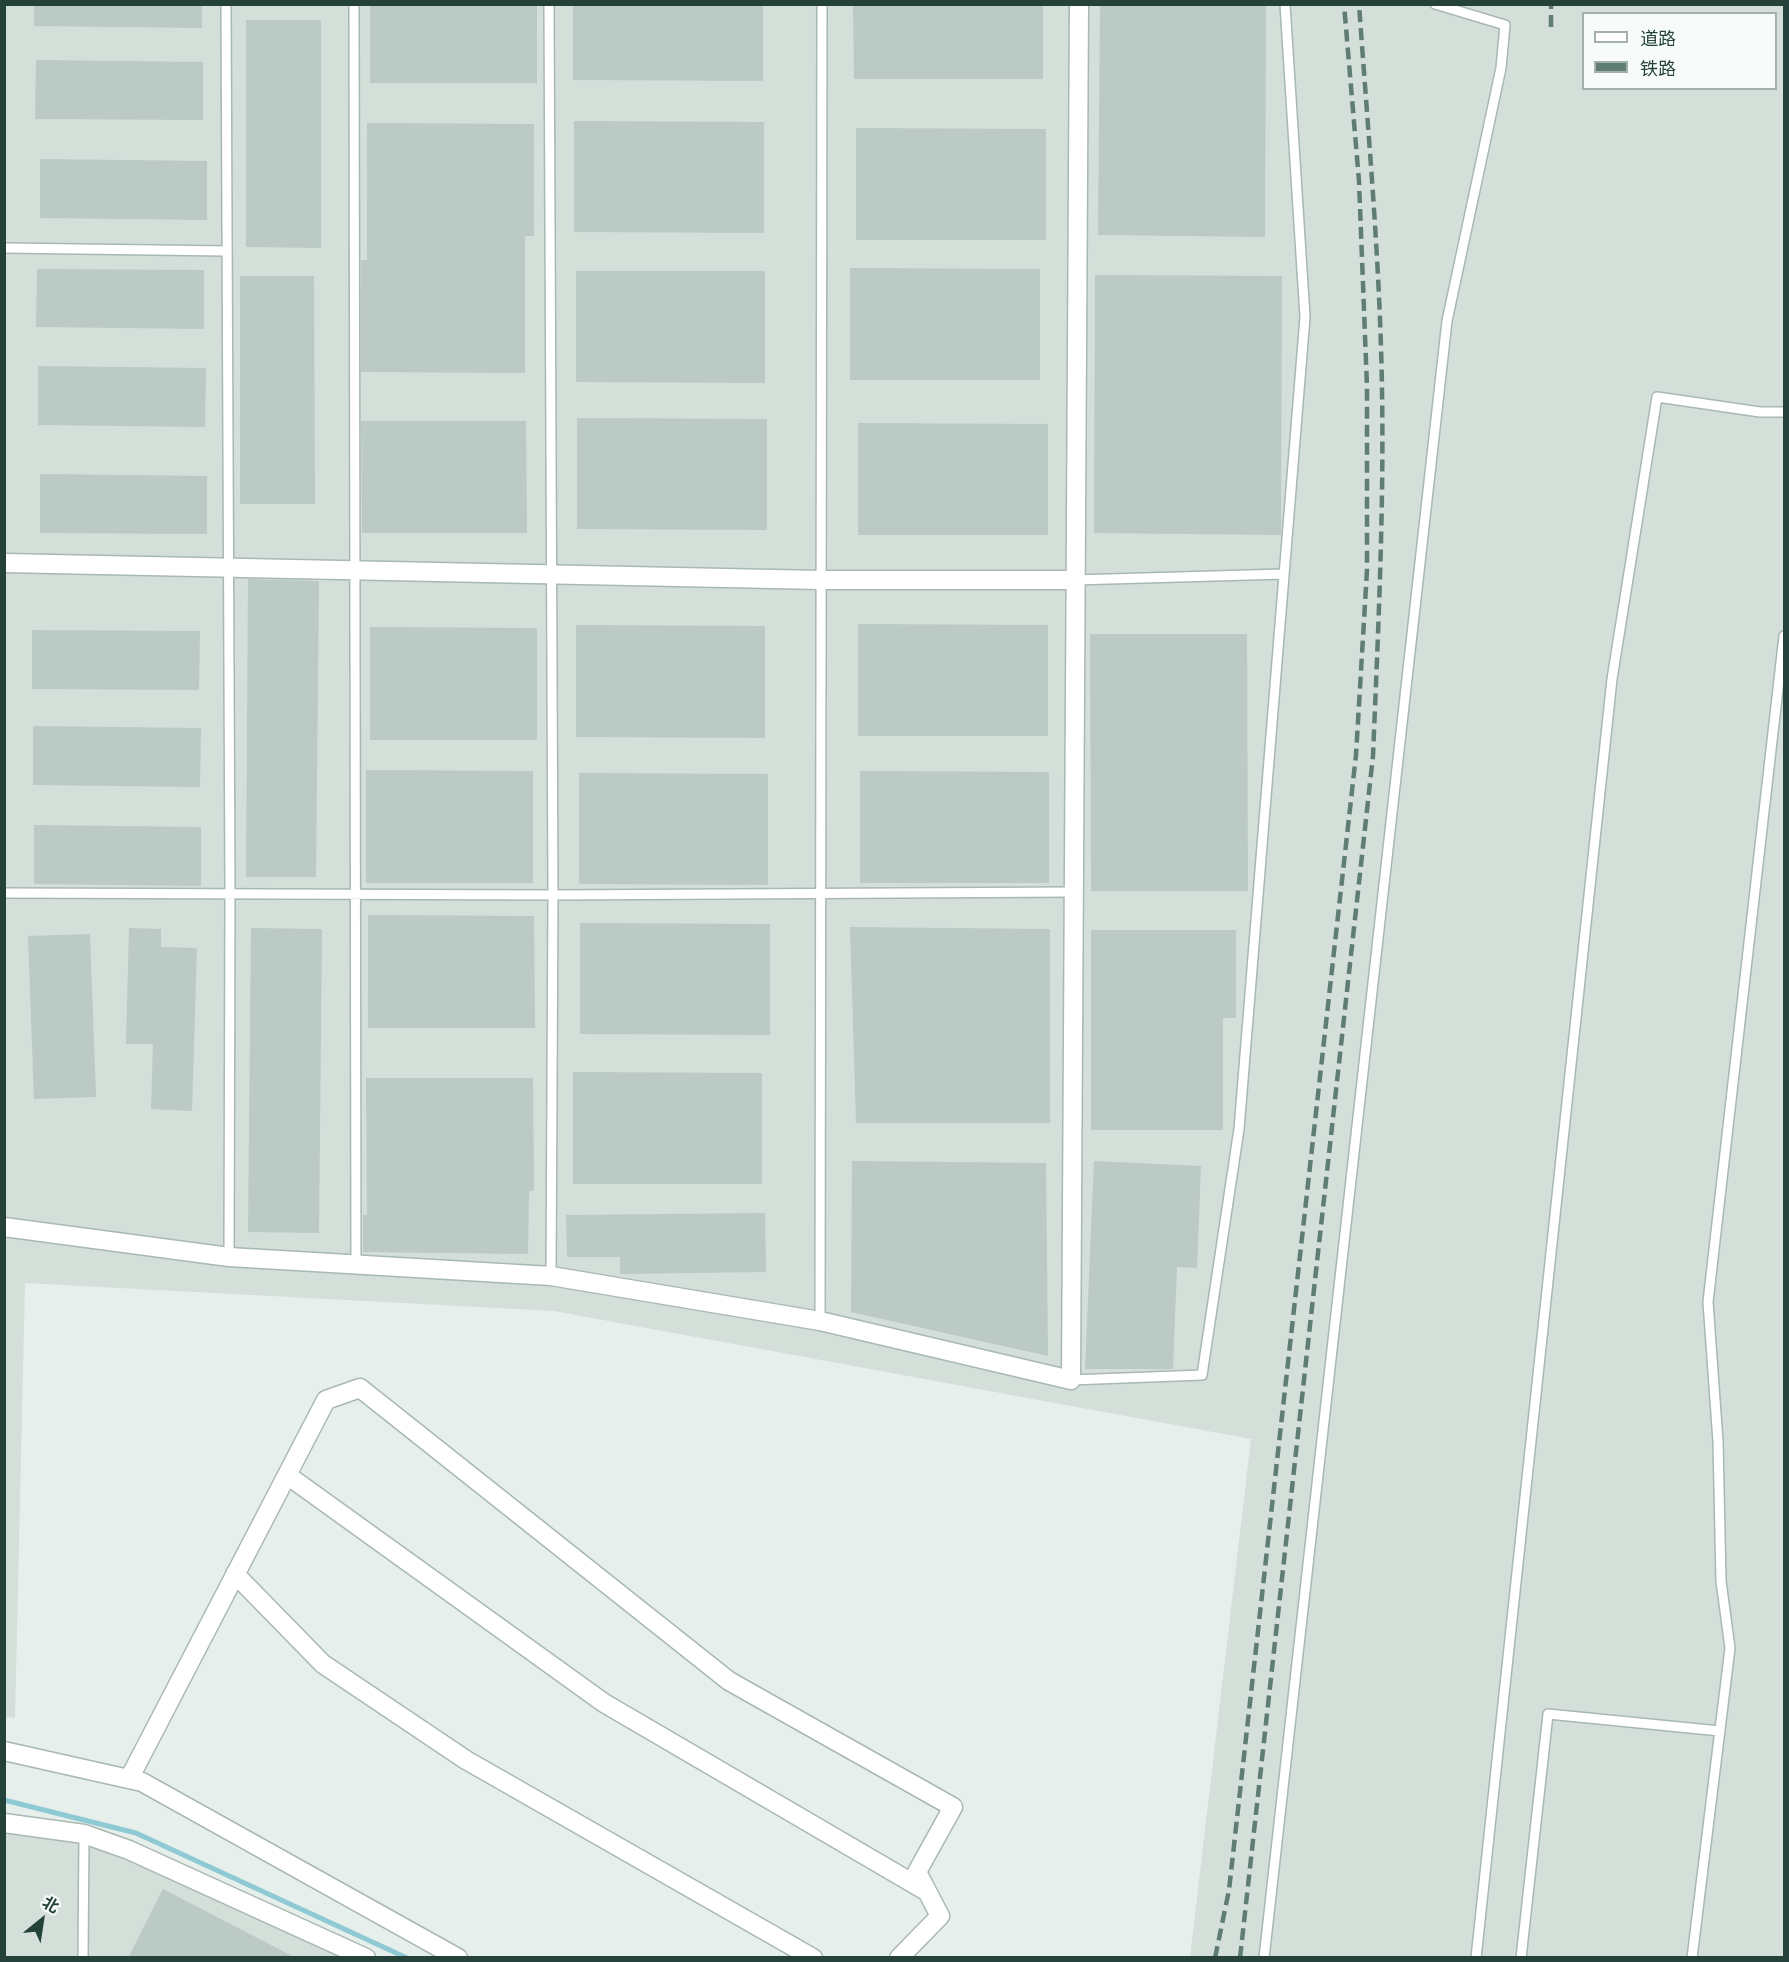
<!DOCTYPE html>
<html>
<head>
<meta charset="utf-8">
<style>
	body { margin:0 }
	#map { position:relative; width:1789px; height:1962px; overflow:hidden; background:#e6efeb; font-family:"Open Sans","Noto Sans SC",sans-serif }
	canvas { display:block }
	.frame { position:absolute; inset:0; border:6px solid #24423a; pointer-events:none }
	.legend { position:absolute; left:1582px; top:12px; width:195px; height:78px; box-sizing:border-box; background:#f7fbf9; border:2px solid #a3b1ad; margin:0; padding:8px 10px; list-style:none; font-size:18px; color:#24423a }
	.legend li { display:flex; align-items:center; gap:12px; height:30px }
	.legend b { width:30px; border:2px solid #a3b1ad }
	.north { position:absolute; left:12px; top:1890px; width:60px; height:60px; -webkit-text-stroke:4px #f7fbf9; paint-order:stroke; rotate:30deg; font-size:16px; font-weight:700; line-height:24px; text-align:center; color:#24423a }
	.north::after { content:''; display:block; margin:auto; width:21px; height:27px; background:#24423a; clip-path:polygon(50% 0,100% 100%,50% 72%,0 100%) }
</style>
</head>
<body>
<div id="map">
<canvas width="1789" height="1962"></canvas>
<div class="frame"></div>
<ul class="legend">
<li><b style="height:8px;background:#fff"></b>道路</li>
<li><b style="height:8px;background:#5f7d75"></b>铁路</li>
</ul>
<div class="north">北</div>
</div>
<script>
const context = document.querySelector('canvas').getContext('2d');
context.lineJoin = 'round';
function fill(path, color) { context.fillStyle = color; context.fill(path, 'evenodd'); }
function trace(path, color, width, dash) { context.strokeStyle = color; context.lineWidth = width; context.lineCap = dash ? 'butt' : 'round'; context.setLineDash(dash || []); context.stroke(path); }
const built = new Path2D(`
	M4,5H1784V1957H1190L1251,1439L554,1311L25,1283L15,1718L5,1717ZM1584,14H1776V88H1584Z
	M5,1823L84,1834L366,1958H5Z`);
const stream = new Path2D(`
	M4,1800L136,1833L407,1958`);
const building = new Path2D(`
	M34,4H202V28L34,26Z
	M370,4H537V83H370Z
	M573,4H763V81L573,80Z
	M853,4H1043V79H854Z
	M1100,4H1266L1265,237L1098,235Z
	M246,20H321V248L246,247Z
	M36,60L203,62V120L35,119Z
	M574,121L764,122V233L574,232Z
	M367,123L534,124V236H525V373L361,372V260H367Z
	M856,128L1046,129V240H856Z
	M40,159L207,161V220L40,218Z
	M850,268L1040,269V380H850Z
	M37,269L204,270V329L36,327Z
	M576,271H765V383L576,382Z
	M1095,275L1282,276L1281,535L1094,533Z
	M240,276H314L315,504H240Z
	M38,366L206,368L205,427L38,425Z
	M577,418L767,419V530L577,529Z
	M361,421H526L527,533H362Z
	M858,423L1048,424V535H858Z
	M40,474L207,476V534L40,533Z
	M248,579L319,581L316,877H246Z
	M858,624L1048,625V736H858Z
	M576,625L765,626V738L576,737Z
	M370,627L537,628V740H370Z
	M32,630L200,631L199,690L32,689Z
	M1090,634H1247L1248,891H1091Z
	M33,726L201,728L200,787L33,785Z
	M366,770L533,771V883H366Z
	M860,771L1049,772V883H860Z
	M579,773L768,774V885L579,884Z
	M34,825L201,827V886L34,884Z
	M368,915L534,916L535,1028H368Z
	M580,923L770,924V1035L580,1034Z
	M850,927L1050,929V1123H856Z
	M129,928L161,929V947L197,948L192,1111L151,1109L153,1044H126Z
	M251,928L322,929L319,1233L248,1232Z
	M1091,930H1236V1018H1223V1130H1091Z
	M90,934L96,1097L34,1099L28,936Z
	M573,1072L762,1073V1184H573Z
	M366,1078H533L534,1191H529L528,1254L363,1252V1215H367Z
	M852,1161L1046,1163L1048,1356L851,1312Z
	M1094,1161L1201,1166L1197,1268L1177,1267L1173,1369H1085Z
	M765,1213L766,1272L620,1274V1257H567L566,1215Z
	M163,1889L296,1958H128Z`);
const lane = new Path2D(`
	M226,4L230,892L229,1257
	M354,4L356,1265
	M549,4L553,895L551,1276
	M4,248L227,251
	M1074,580L1284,574
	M4,893L553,895L1073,892
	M820,1321L822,4
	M1071,1380L1202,1375L1239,1129L1305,317L1285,4
	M83,1958L84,1834
	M1264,1958L1447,321L1501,68L1505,25L1435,4
	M1476,1958L1612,679L1657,397L1760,412H1784
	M1521,1958L1548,1714L1720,1731
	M1692,1958L1730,1648L1721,1581L1718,1442L1708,1302L1784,636`);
const street = new Path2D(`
	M4,563L821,580H1074
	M4,1227L229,1257L551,1276L820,1321L1071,1380L1079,4
	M287,1475L604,1703L926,1891
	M235,1574L323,1664L466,1760L813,1958
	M4,1751L142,1782L458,1958
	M129,1779L326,1400L360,1388L729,1681L953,1807L917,1872L940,1916L899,1958
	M4,1823L84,1834L129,1850L366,1958`);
const rail = new Path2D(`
	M1551,27V4
	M1215,1958L1229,1890L1356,755L1367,570V387L1359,181L1344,4
	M1240,1958L1373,756C1378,634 1384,512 1382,389C1380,261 1368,132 1359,4`);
fill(built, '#d4dfda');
trace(stream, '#8ec9d4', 5);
fill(building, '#bbcac4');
trace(lane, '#a8b8b2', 12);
trace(street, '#a8b8b2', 21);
trace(lane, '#fff', 9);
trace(street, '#fff', 18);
trace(rail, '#5f7d75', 4.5, [12, 6]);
</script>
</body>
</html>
